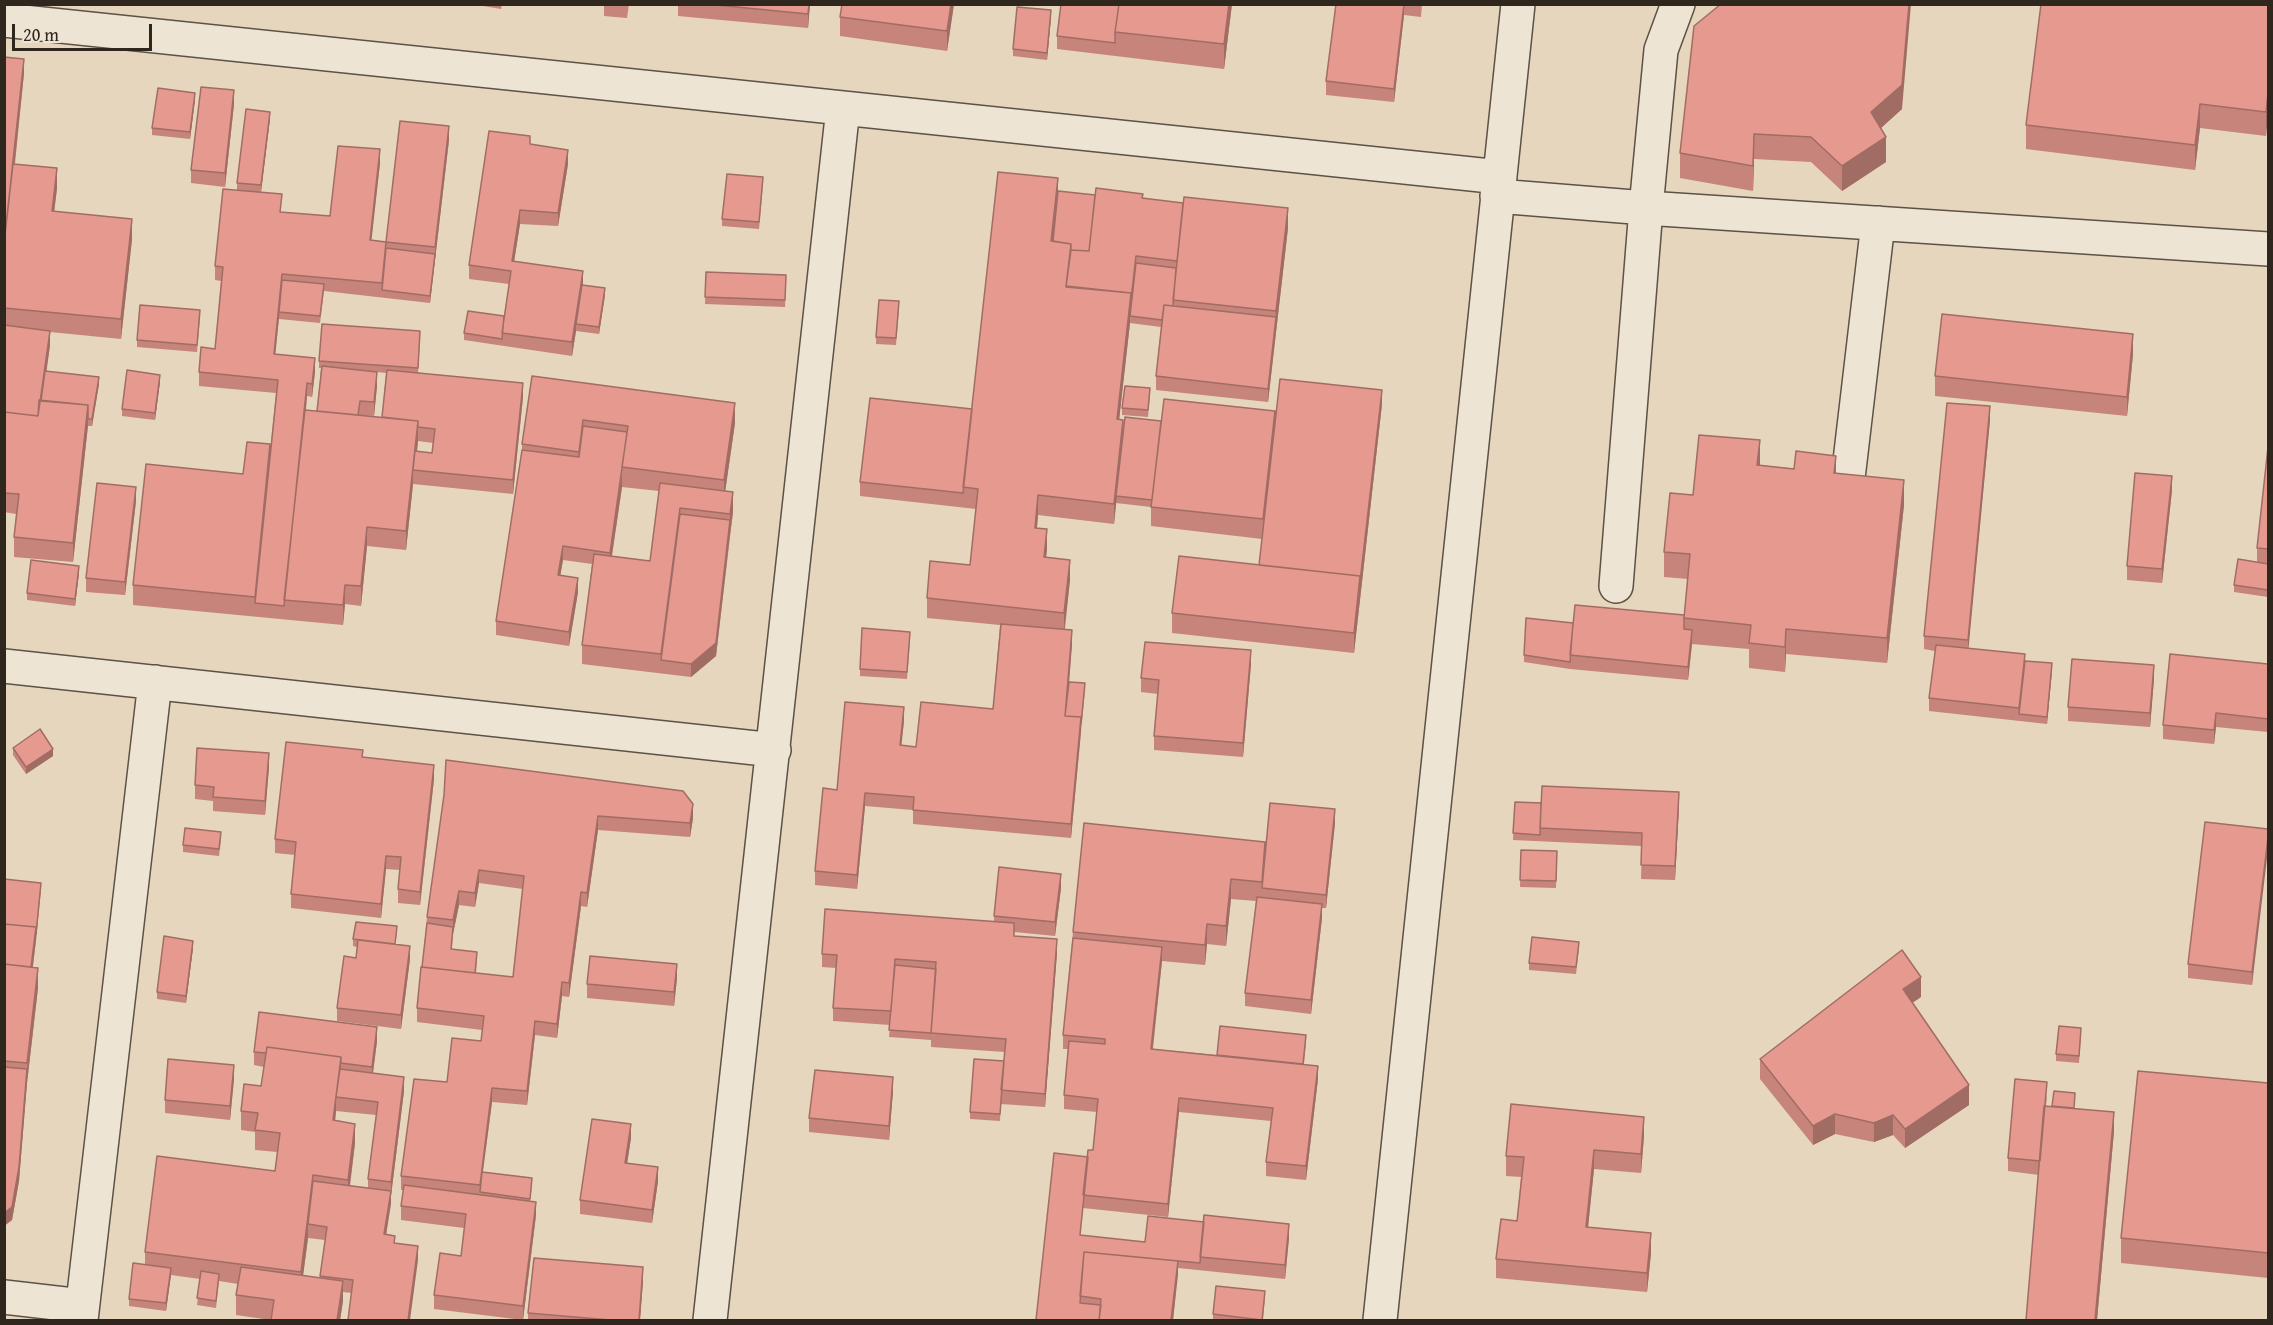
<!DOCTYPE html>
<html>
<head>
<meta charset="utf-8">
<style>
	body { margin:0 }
	#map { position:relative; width:2273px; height:1325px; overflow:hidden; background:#e5d6bd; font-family:"Gentium Book Plus",serif }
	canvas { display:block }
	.frame { position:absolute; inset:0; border:6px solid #2f261d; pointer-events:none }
	.scale { position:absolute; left:12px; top:24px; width:140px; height:27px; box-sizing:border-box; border:3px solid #2f261d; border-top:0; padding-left:8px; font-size:18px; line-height:21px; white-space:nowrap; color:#2f261d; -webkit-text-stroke:4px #eee4d4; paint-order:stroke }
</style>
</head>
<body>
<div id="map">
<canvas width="2273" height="1325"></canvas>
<div class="frame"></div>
<div class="scale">20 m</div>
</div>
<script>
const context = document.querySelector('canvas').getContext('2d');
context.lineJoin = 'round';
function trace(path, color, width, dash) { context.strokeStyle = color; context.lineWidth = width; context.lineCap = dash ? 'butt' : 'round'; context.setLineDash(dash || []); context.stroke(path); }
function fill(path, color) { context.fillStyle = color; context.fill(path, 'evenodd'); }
const minor = new Path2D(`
	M4,20L1500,177
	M1497,196L1646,208L2268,249
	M1848,478L1878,223
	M1616,586L1646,208L1661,50L1678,4
	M4,666L774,750
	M4,1297L82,1306
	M81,1320L155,682
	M710,1320L843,108
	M1380,1320L1518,4`);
const wall = new Path2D(`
	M471,4H502L501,9Z
	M604,4H629L627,18L604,16Z
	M678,4H810L808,28L678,16Z
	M842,4H954L947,51L840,36V17Z
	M1232,4L1224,69L1057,49V36Z
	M1336,4H1422L1421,17L1404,15L1394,102L1326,95V81Z
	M2268,4L2266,136L2200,128L2195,170L2026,149V125Z
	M1051,17L1047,60L1013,56V49Z
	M1694,26L1902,109L1881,128L1886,162L1842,191L1811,162L1754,159L1753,191L1680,178V153Z
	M4,57L24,73L15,164L57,188L54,211L132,239L121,339L50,332V345L46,371L99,384L92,426H88L73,562L14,557V537L16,514L4,512Z
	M195,100L190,139L152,135V128Z
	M234,104L225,187L191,183V170Z
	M270,119L261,192L281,212L330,216L380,163L371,240L386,242L449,140L430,303L324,291L320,323L279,319L275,354L315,372L312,397L307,396L306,410L317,411L321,368H319V361L420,338L418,373L523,397L513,494L413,484L406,550L367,546L361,606L345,604L343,625L133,605V585L243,474L270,452L276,393L199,386V372L215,349L221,281L215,280V266L258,192L237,190V183ZM377,372L386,373L382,417L360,415L374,416L377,386ZM418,441L433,443L432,453L417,451Z
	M530,144L568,164L558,226L520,224L514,261L583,285L605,295L599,334L576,331L572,356L464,340V333L504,316L509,284L469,279V265Z
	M763,184L759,229L722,226V219Z
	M1058,191L1095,195L1143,199L1288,228L1268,402L1156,390V376L1161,327L1130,323L1119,419L1123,437L1161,421L1275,411L1382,404L1354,653L1172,633V613L1259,565L1262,539L1151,526V507L1116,503V502L1114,524L1038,515L1037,528L1047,549L1046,557L1070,580L1065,629L1072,644L1069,682L1085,690L1071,838L913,824V810L865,806L857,889L815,885V871L837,790L904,721L901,745L916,747L993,709L1000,625L927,618V598L970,565L976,509L860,496V482L972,409Z
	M706,272L786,275L785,307L705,304Z
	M899,308L896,345L876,344V337Z
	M200,317L197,352L137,347V340Z
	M2133,354L2127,416L1935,396V376Z
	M532,376L735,423L725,491L733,512L716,656L691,677L582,664V645L592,564L563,560L560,576L578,592L569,646L496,635V621L522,450V444ZM622,487L659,491L650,561L612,556Z
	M160,382L155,420L122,416V409Z
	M1150,395L1148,417L1122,415V408Z
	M1990,420L1968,648L2025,661L2052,670L2047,724L1929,711V698L1935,651L1924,649V636Z
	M2268,447V597L2234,592V585L2257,562V548Z
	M1760,465L1836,473L1904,505L1887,663L1786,654L1785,672L1749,668V649L1692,644L1688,680L1570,669L1524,662V655L1573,623L1684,615L1688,579L1664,577V552Z
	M2172,490L2162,583L2127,580V566Z
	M136,501L125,595L86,592V578Z
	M79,573L75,606L27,600V593Z
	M910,639L907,679L860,676V669Z
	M1251,664L1243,757L1154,750V736L1158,694L1141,692V678Z
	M2268,664V732L2216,727L2214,744L2163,739V725Z
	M2154,679L2150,727L2068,721V707Z
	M13,748L53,756L26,774L13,755Z
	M363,757L434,779L420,905L398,903V889L400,870L386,869L381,918L291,908V894L295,855L275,853V839Z
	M269,767L265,815L213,811V801L195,799V785Z
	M444,795L693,818L690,837L598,830L587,907L581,906L569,997L562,996L557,1038L535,1035L527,1105L492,1102L483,1172L532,1185L530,1201L536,1215L523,1320L434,1309V1295L461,1256L464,1228L401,1220V1206L404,1190H401V1176L447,1082L481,1041L482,1030L417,1022V1008L422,967L427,917ZM479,883L523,889L513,977L476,973L477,959L452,949L453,934L459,905L475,907Z
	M1515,802L1679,806L1675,880L1641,879L1642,846L1513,840Z
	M1335,823L1326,908H1322V918L1311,1014L1245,1006V993L1256,901L1231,899L1226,946L1207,944L1205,965L1162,961L1153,1049L1217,1055L1306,1042L1304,1064L1318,1079L1306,1180L1266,1176V1162L1271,1121L1179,1112L1168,1217L1083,1208L1080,1235L1145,1242L1289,1238L1285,1279L1178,1268L1173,1320H1036L1088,1157L1093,1150L1097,1112L1064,1109V1095L1068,1049H1063V1035L1073,932Z
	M2268,829L2252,985L2188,978V964Z
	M221,839L219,856L183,852V845Z
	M1521,850L1557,851L1556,888L1520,887Z
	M4,879L41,890L33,967L38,988L27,1083L19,1181L12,1220L4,1226Z
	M1061,888L1055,936L1014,932V936L1057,953L1045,1107L1001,1104L1000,1121L970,1119V1112L1004,1061L1005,1052L931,1047V1040L889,1037L890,1025L833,1021V1008L836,968L822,967V954L994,921V916Z
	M397,933L395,944L410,959L401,1029L337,1021V1008L356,958L357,947L353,946V939Z
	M193,948L186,1003L157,999V992Z
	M1579,949L1576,974L1529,970V963Z
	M677,978L674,1006L587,998V984Z
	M1921,997L1912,1003L1969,1105L1905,1148L1893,1135L1874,1142L1835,1134L1813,1145L1760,1079V1059Z
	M2081,1035L2079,1063L2056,1061V1054Z
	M377,1041L373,1073L404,1091L386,1235L395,1243L418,1260L352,1293L343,1292V1301L340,1320H271L236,1315V1295L238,1284L219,1281L216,1308L197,1305L200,1279L171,1275L166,1311L129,1306V1299L145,1264V1252L275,1171L277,1152L255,1150V1132L241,1130V1111L261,1086L264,1067L254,1065V1052ZM336,1111L376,1115L368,1179V1188L350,1186L355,1143L335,1121ZM308,1238L325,1240L320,1278L303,1276Z
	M234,1079L230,1120L165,1113V1100Z
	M2268,1083V1278L2121,1263V1238Z
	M893,1091L889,1140L809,1132V1118Z
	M2047,1096L2046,1106L2074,1108L2114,1131L2097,1320H2026L2039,1175L2008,1171V1158Z
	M1644,1136L1641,1173L1594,1169L1588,1227L1651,1253L1647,1292L1496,1278V1259L1517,1221L1521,1177L1506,1176V1156Z
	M631,1138L627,1164L658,1181L652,1223L580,1214V1200Z
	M643,1281L640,1320H528V1313Z
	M1265,1298L1263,1320H1213V1314Z`);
const shadedWall = new Path2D(`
	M809,4H810L808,28V14Z
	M951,4H954L947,51V31Z
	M1229,4H1232L1224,69V44Z
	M1404,4V15L1394,102V89Z
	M1909,4H1911L1902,109L1871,137V112Z
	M1051,10V17L1047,60V53Z
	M24,59V73L4,263V249Z
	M234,90V104L225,187V173Z
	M195,93V100L190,139V132Z
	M2268,93V118L2266,136V112Z
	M2200,104V128L2195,170V145Z
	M270,112V119L261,192V185Z
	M449,126V140L430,303V296Z
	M1754,134V159L1753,191V166Z
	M1886,137V162L1842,191V166Z
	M380,149V163L370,254V240Z
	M568,150V164L558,226V213Z
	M57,168V188L52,231V211Z
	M1058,178V198L1051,254V241Z
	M1288,208V228L1268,402V389L1276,311Z
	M520,210V224L512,275V261Z
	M132,219V239L121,339V319Z
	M583,271V284L577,324H576V331L572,356V342Z
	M282,274V287L274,368V354Z
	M605,288V295L599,334V327Z
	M1131,293V313L1130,316V323L1117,439V419Z
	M50,331V345L41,413L38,422Z
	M2133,334V354L2127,416V397Z
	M315,358V372L312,397V384Z
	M377,372V386L374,416V402Z
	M160,375V382L155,420V413Z
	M99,377V384L92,426V419Z
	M307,383V396L286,600Z
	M523,383V397L513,494V480Z
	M1382,390V404L1354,653V633Z
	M735,403V423L724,500V480Z
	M88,405V425L73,562V543Z
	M1990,406V420L1968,654V640Z
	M1123,420V439L1114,524V504Z
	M418,421V441L415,471L413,470V484L406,550V531Z
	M1760,440V465H1757Z
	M1836,456V480L1834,473Z
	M622,473V487L610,567V553Z
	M2172,476V490L2162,583V569Z
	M1904,480V505L1887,663V638Z
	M136,487V501L125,595V582Z
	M733,492V512L730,534V514Z
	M1038,495V515L1035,548V528Z
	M730,520V534L716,656L691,677V664Z
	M367,527V546L361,606V586Z
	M1047,529V549L1044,577V557Z
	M563,546V560L558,589V575Z
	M1070,560V580L1064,632V613Z
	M79,566V573L75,606V599Z
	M578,578V592L569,646V632Z
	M345,585V604L343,625V605Z
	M1786,629V654L1785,672V647Z
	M1072,630V644L1066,722H1065Z
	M1692,630V644L1688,680V667Z
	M1251,650V664L1243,757V743Z
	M2052,663V670L2047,724V717Z
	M2154,665V679L2150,727V713Z
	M904,707V721L900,759V745Z
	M2216,713V727L2214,744V730Z
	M1081,717V731L1071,838V824Z
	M53,749V756L26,774V767Z
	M269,753V767L265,815V801Z
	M434,765V779L420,905V892Z
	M1679,792V806L1675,880V866Z
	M865,793V806L857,889V875Z
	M693,804V818L690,837V823Z
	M1335,809V823L1326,908V895Z
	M598,816V830L587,907V893Z
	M2268,837V850L2252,985V972Z
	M386,856V869L381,918V904Z
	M479,870V883L475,907V893Z
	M1061,874V888L1055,936V922Z
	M1231,879V899L1226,946V926Z
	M41,883L36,941L30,987V973Z
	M459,891V905L453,934V920Z
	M581,892V906L569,997V983Z
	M1322,904V918L1311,1014V1000Z
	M1207,924V944L1205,965V945Z
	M1057,939V953L1045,1107V1094Z
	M193,941V948L186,1003V996Z
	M410,946V959L401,1029V1015Z
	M1162,947V961L1151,1062V1049Z
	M677,964V978L674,1006V992Z
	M38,968V988L27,1083L19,1181L12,1220L4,1226V1213L27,1069Z
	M1921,977V997L1903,1009V989Z
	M562,982V996L557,1038V1024Z
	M535,1021V1035L527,1105V1091Z
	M377,1027V1041L372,1080V1067Z
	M341,1057V1076L336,1097V1111L333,1140V1120Z
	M234,1065V1079L230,1120V1106Z
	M1318,1066V1079L1306,1180V1166Z
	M404,1077V1091L391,1196V1182Z
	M893,1077V1091L889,1140V1126Z
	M1969,1085V1105L1905,1148V1129Z
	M492,1088V1102L480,1192V1185Z
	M1179,1098V1112L1168,1217V1204Z
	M2114,1112V1131L2097,1320H2095Z
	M1835,1114V1134L1813,1145V1126Z
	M1893,1115V1135L1874,1142V1123Z
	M1644,1117V1136L1641,1173V1154Z
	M355,1124V1143L348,1199V1180Z
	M631,1124V1138L625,1177V1163Z
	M1594,1150V1169L1586,1247V1227Z
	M658,1167V1181L652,1223V1210Z
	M313,1175V1195L308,1224V1238L301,1291V1272Z
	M391,1191V1204L384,1248V1234Z
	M536,1202V1215L523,1320V1306Z
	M1289,1224V1238L1285,1279V1265Z
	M1651,1233V1253L1647,1292V1273Z
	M418,1246V1260L410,1320H408Z
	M1178,1261V1275L1173,1320H1171Z
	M643,1267V1281L640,1320H639Z
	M171,1268V1275L166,1311V1303Z
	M343,1281V1301L340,1320H337Z`);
const building = new Path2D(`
	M706,4H809L808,14Z
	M842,4H951L947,31L840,17Z
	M1061,4H1119L1115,32V43L1057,36Z
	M1119,4H1229L1224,44L1115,32Z
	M1336,4H1404L1394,89L1326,81Z
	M1721,4H1909L1902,85L1871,112L1886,137L1842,166L1811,137L1754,134L1753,166L1680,153L1694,26Z
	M2041,4H2268V93L2266,112L2200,104L2195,145L2026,125Z
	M1017,7L1051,10L1047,53L1013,49Z
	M4,57L24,59L4,244Z
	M201,87L234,90L225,173L191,170Z
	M158,88L195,93L190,132L152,128Z
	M246,109L270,112L261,185L237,183Z
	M400,121L449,126L435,247L386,242Z
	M489,131L530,136V144L568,150L558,213L520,210L512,261L583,271L572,342L502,333L511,271L469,265Z
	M338,146L380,149L370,240L386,242L382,283L282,274L274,354L315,358L312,384L307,383L284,606L255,603L278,380L199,372L201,347L215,349L223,267L215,266L223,189L282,194L280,212L330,216Z
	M13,164L57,168L52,211L132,219L121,319L4,308V244Z
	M998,172L1058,178L1051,241L1071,244L1066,286L1131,293L1117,419L1123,420L1114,504L1038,495L1035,528L1047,529L1044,557L1070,560L1064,613L927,598L930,561L970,565L978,489L963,487Z
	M727,174L763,177L759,222L722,219Z
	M1096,188L1143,194L1142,198L1183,203L1177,261L1136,256L1131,299V293L1066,287L1071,250L1089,251Z
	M1058,191L1095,195L1089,251L1071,250V244L1053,241Z
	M1184,197L1288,208L1276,311L1173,300Z
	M386,248L435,254L430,296L382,290Z
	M1136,263L1176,268L1173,306L1164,305L1162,320L1130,316Z
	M706,272L786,275L785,300L705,297Z
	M282,280L324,284L320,316L279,312Z
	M582,285L605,288L599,327L576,324Z
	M879,300L899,301L896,338L876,337Z
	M140,305L200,310L197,345L137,340Z
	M1164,305L1276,317L1268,389L1156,376Z
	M468,311L504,316L502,339L464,333Z
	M1942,314L2133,334L2127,397L1935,376Z
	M322,324L420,331L418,368L319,361Z
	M4,325L50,331L38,416L4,412Z
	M322,366L377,372L374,402L360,401L358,415L317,411Z
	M127,370L160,375L155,413L122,409Z
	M387,370L523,383L513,480L413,470L415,451L432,453L435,429L418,427V421L382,417Z
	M45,371L99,377L92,419H88V405L41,401Z
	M532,376L735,403L724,480L622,467L628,426L583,420L579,452L522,444Z
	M1280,379L1382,390L1360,582V576L1259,565Z
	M1125,386L1150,388L1148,410L1122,408Z
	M870,398L972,409L963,493L860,482Z
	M1164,399L1275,411L1263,519L1151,507Z
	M39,400L88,405L73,543L14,537L19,494L4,493V412L38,416Z
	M1947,403L1990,406L1968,640L1924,636Z
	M305,410L418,421L406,531L367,527L361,586L345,585L343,605L284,600Z
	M1125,417L1161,421L1152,500L1116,496Z
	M583,426L627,432L610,553L563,546L558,575L578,578L569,632L496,621L522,450L579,457Z
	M1699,435L1760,440L1757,465L1794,469L1796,451L1836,456L1834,473L1904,480L1887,638L1786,629L1785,647L1749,643L1751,625L1684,618L1690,554L1664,552L1670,493L1693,495Z
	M247,442L270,444L255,597L133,585L146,464L243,474Z
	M2268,447V549L2257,548Z
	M2135,473L2172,476L2162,569L2127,566Z
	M97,483L136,487L125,582L86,578Z
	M660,483L733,492L730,514L680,508L661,654L582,645L594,554L650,561Z
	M680,514L730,520L716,643L691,664L661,660Z
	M1179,556L1360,576L1354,633L1172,613Z
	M2238,559L2268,564V590L2234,585Z
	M31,560L79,566L75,599L27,593Z
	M1575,605L1684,615V629L1692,630L1688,667L1570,655Z
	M1526,618L1573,623L1570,662L1524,655Z
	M1001,624L1072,630L1065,716L1081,717L1071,824L913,810L914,797L865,793L857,875L815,871L823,788L837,790L845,702L904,707L900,745L916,747L921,702L993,709Z
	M862,628L910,632L907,672L860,669Z
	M1145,642L1251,650L1243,743L1154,736L1159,680L1141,678Z
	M1936,645L2025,654L2019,708L1929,698Z
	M2170,654L2268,664V719L2216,713L2214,730L2163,725Z
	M2072,659L2154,665L2150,713L2068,707Z
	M2025,661L2052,663L2047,717L2019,714Z
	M1069,682L1085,683L1081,724V717L1065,716Z
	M40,729L53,749L26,767L13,748Z
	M286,742L363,750L362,757L434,765L420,892L398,889L401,857L386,856L381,904L291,894L296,842L275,839Z
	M197,748L269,753L265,801L213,797L214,787L195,785Z
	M446,760L683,791L693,804L690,823L598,816L587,893L581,892L569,983L562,982L557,1024L535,1021L527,1091L492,1088L480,1185L401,1176L414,1079L447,1082L452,1038L481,1041L484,1016L417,1008L421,967L513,977L524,876L479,870L475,893L459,891L453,920L427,917L444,795Z
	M1542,786L1679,792L1675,866L1641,865L1642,833L1540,828Z
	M1515,802L1541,803L1540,835L1513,833Z
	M1270,803L1335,809L1326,895L1262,888Z
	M2205,822L2268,829V837L2252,972L2188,964Z
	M1084,823L1265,842L1262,882L1231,879L1226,926L1207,924L1205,945L1073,932Z
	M185,828L221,832L219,849L183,845Z
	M1521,850L1557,851L1556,881L1520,880Z
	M999,867L1061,874L1055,922L994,916Z
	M4,879L41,883L36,934V927L4,924Z
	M1257,897L1322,904L1311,1000L1245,993Z
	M825,909L1014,923V936L1057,939L1045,1094L1001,1090L1006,1039L931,1033L936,962L895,959L891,1011L833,1008L837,955L822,954Z
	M356,922L397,926L395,944L353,939Z
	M427,923L453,927L451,949L477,952L475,973L422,967Z
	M4,924L36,927L31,967L4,964Z
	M164,936L193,941L186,996L157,992Z
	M1532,937L1579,942L1576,967L1529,963Z
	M1073,938L1162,947L1151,1049L1318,1066L1306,1166L1266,1162L1273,1108L1179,1098L1168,1204L1083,1195L1088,1150H1093L1098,1099L1064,1095L1069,1041L1105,1044V1039L1063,1035Z
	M358,940L410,946L401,1015L337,1008L344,956L356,958Z
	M1902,950L1921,977L1903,989L1969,1085L1905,1129L1893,1115L1874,1123L1835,1114L1813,1126L1760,1059Z
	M590,956L677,964L674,992L587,984Z
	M4,964L38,968L27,1063L4,1061Z
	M895,965L936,969L931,1033L889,1030Z
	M259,1012L377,1027L372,1067L341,1063V1057L267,1047L266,1053L254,1052Z
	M1220,1026L1306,1035L1303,1064L1217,1055Z
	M2059,1026L2081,1028L2079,1056L2056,1054Z
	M267,1047L341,1057L333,1120L355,1124L348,1180L313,1175L301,1272L145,1252L157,1156L275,1171L280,1133L255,1130L258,1113L241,1111L244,1084L261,1086Z
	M168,1059L234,1065L230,1106L165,1100Z
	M974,1059L1004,1061L1000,1114L970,1112Z
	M4,1067L27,1069L19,1167L12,1207L4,1213Z
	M340,1069L404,1077L391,1182L368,1179L378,1102L336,1097Z
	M815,1070L893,1077L889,1126L809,1118Z
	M2138,1071L2268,1083V1253L2121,1238Z
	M2015,1079L2047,1082L2040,1161L2008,1158Z
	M2054,1091L2075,1093L2074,1108L2052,1106Z
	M1511,1104L1644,1117L1641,1154L1594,1150L1586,1227L1651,1233L1647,1273L1496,1259L1501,1219L1517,1221L1524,1157L1506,1156Z
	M2044,1106L2114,1112L2095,1320H2026Z
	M592,1119L631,1124L625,1163L658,1167L652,1210L580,1200Z
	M1054,1153L1088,1157L1080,1235L1145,1242L1148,1216L1204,1222L1200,1263L1084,1252L1080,1303L1101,1305L1099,1320H1036Z
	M482,1172L532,1178L530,1199L480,1192Z
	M313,1181L391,1191L384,1234L395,1236L394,1243L418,1246L408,1320H348L353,1280L320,1276L327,1227L308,1224Z
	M404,1185L536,1202L523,1306L434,1295L440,1253L461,1256L466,1214L401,1206Z
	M1204,1215L1289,1224L1285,1265L1200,1257Z
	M1084,1252L1178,1261L1171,1320H1099L1101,1299L1080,1296Z
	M534,1258L643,1267L639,1320H610L528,1313Z
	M133,1263L171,1268L166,1303L129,1299Z
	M241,1267L343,1281L337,1320H271L274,1300L236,1295Z
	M201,1271L219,1274L216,1301L197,1298Z
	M1216,1286L1265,1291L1262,1320L1213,1314Z`);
trace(minor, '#5c5245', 36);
trace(minor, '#eee4d4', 33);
fill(wall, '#c6847b');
fill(shadedWall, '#a16c64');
fill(building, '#e69a8f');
trace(building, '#a16c64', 1.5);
</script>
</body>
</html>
